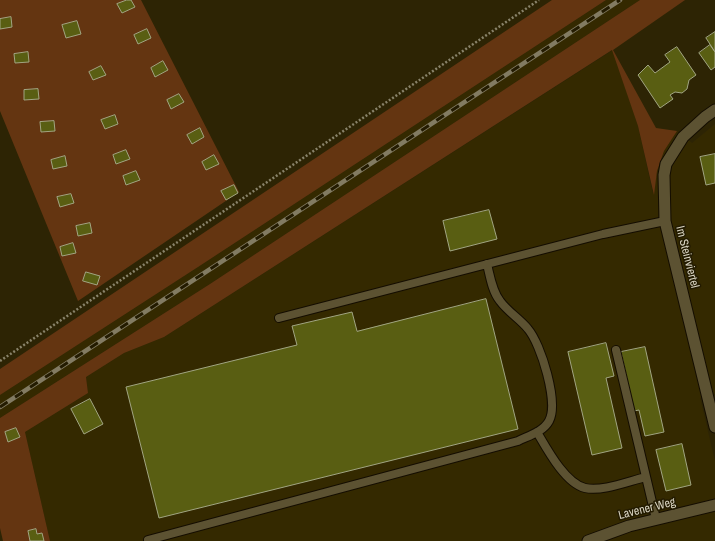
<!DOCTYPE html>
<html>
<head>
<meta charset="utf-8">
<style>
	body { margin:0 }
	canvas { display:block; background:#2d2404 }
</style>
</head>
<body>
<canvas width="715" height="541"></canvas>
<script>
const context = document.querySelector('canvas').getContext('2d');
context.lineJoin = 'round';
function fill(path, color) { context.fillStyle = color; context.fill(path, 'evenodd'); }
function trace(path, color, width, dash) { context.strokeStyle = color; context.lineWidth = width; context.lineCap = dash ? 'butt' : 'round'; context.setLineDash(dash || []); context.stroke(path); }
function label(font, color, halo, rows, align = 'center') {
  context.font = font + ' "Archivo Narrow",sans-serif'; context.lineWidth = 3; context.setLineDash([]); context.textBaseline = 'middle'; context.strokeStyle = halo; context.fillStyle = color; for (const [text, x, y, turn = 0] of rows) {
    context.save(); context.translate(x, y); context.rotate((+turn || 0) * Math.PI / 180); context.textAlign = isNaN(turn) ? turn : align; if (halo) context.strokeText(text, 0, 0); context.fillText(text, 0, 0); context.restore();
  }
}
const built = new Path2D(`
	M606,0H640L210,284L0,418V395L198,267Z
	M613,50L638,126L653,194L657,171L664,151L677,131L692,143L715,124V394L700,398L715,461V541H50L25,432L88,393L86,377L124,353L164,337Z`);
const green = new Path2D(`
	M0,0H141L239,192L78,301L0,111Z
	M552,0H606L198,267L0,395V369Z
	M640,0H685L613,50L656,128L677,131L664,151L657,171L654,195L638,126L612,50L164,337L124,353L86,377L88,393L25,432L50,541H3L0,528V418L210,284Z`);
const building = new Path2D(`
	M127,0H131L135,7L122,13L117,4Z
	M11,17L12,27L0,29V19Z
	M77,21L81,34L66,38L62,25Z
	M147,29L151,38L138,44L134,35Z
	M715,32V52L706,38Z
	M710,45L715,52V67L711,70L699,53Z
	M677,47L696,75L689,80L687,89L682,93L675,92L670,95L673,99L660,108L638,75L648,65L655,73L670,62L665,55Z
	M28,52L29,62L15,63L14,54Z
	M163,61L168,70L155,77L151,68Z
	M101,66L106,75L93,80L89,72Z
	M38,89L39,99L24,100V90Z
	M179,94L184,102L171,109L167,100Z
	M115,115L118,124L105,129L101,120Z
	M54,121L55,131L41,132L40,122Z
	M200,128L204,137L192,144L187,135Z
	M126,150L130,159L116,164L113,155Z
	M715,154V183L706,185L700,157Z
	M214,155L219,164L206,170L202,162Z
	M65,156L67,166L53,169L51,160Z
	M136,171L140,180L126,185L123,176Z
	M234,185L238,193L226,200L221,191Z
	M71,194L74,203L60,207L57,197Z
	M489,210L497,239L450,251L443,221Z
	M90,223L92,233L78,236L76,226Z
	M73,243L76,253L62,256L60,247Z
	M86,272L100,276L97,285L83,281Z
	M486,299L518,429L159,518L126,387L297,345L292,326L352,312L357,331Z
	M606,343L614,376L606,378L622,448L592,455L568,352Z
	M645,347L664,432L645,436L639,410L634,411L621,352Z
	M90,399L103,424L84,434L71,409Z
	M16,428L20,437L8,442L5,432Z
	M682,444L691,485L666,491L656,450Z
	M36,529L37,534L42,533L44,541H30L28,531Z`);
const path = new Path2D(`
	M0,361L539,0`);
const service = new Path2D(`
	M279,318L603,234L665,221
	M616,350L656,519
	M537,432C547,449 565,483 585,488C602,492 629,481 646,477
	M148,540L518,441C528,436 543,432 549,421C559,403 541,344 528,329C520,319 508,312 500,301C492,291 490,276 487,264`);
const minor = new Path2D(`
	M715,110L705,117L683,137L666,164L664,175L665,221L715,427
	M588,541L629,526L715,505`);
const rail = new Path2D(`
	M0,407L620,0`);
const streetNames = [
	["Im Steinviertel",687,257,76],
	["Lavener Weg",647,509,-14]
];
fill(built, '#342900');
fill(green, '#643511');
fill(building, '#595e12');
trace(building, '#a1a582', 1);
trace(service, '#140d00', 10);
trace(minor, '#140d00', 13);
trace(path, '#89836a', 2.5, [2, 2]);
trace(service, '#5c5232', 8);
trace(minor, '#5c5232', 11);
trace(rail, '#827b62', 4.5);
trace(rail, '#231b00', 3, [9]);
label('12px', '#d8d3c1', '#231b00', streetNames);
</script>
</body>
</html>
